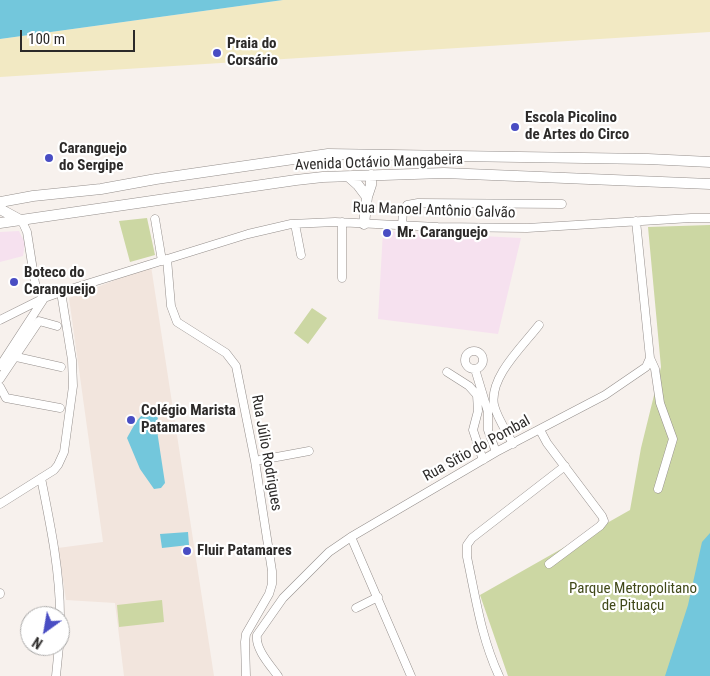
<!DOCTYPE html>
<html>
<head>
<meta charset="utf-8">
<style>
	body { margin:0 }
	#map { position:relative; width:710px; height:676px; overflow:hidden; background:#f7f1ed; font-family:"Roboto Condensed",sans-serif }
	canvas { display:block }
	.north { position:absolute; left:20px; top:606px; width:50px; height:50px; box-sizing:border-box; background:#fff; border:1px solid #abaaa9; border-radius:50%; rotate:212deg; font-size:14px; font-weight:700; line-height:20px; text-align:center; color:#2c2a29 }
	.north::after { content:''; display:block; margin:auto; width:18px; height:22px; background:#494dc3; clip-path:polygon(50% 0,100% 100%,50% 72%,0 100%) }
	.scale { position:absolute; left:20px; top:30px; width:115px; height:22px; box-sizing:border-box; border:2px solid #2c2a29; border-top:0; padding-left:6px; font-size:15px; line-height:18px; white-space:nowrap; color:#2c2a29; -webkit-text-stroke:4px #fff; paint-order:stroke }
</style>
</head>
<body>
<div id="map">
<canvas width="710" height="676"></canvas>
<div class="north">N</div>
<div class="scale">100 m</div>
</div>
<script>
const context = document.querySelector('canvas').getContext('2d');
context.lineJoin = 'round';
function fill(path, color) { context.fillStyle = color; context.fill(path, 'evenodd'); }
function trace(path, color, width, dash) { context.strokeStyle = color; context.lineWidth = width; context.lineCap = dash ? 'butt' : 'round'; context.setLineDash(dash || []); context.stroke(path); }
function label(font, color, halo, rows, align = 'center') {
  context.font = font + ' "Roboto Condensed",sans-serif'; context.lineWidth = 4.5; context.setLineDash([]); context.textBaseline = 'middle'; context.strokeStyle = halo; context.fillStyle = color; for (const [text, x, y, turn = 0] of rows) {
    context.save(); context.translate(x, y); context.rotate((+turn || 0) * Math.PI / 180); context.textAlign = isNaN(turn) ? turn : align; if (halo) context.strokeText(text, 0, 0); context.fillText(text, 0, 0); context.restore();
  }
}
const commercial = new Path2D(`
	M19,231L25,243L23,256L0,262V232Z
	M383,231L521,238L498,334L378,319Z`);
const built = new Path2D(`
	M151,266L214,676H124L115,603L66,600L58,548L103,542L69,298Z`);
const green = new Path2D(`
	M147,218L155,255L130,262L119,221Z
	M710,225V676H508L480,595L630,510L641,448L661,367L648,227Z
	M312,308L327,318L308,344L294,333Z
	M162,600L164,622L119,627L117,605Z`);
const sand = new Path2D(`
	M283,0H710V32L0,77V39Z`);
const water = new Path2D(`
	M0,0H283L0,39Z
	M150,411L155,414L158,418L156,424L165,483L161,488L154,489L140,469L127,438C133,428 139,413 150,411Z
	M188,532L189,545L162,548L160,534Z
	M710,533V676H665L688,605L702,542Z`);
const minor = new Path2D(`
	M155,219L162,261
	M22,221L27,232L35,283L37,289L44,298
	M295,224L301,255
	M402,225L403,212L407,205L418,203L562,204
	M167,259L171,306L177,322L226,353L236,366L255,461L272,571V584L269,594L246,634L245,642L246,676
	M342,278V222
	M0,320L44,298L61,292L248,234L291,224L335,222L438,227L527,228L691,218H710
	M465 360a9 9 0 1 1 18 0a9 9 0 1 1-18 0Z
	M12,356L61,367
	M650,358L655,369L660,403L673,439L658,489
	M0,366L43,300
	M475,369L488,412V430L496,452
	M447,372L469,386L477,395L478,411L473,430L483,460
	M0,379L39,321L57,326
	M0,387L6,398L60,408
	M540,430L547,443L602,516L604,521L600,526L549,564
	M513,444C507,432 497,418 494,405C489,377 523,346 539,325
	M255,461L309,451
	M41,478C50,523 60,570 60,616
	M0,504L54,470L58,465L64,452L73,386L72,360L61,292
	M351,537L411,676
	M0,593V594
	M356,608L378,597
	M56,676L59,646
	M278,676C270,665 255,649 257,635L283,598L329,552L351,537L496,452L605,395L646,367L650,358L636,221
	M499,676C481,637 476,599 467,557V545L472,538L565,466`);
const major = new Path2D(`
	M349,177L358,185L367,197
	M0,202L33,196L101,189L156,179L328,154L648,159L710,162
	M0,209L22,221
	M0,223L296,180L323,177L444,173L710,184
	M364,224L367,197L371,185V175`);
const markers = [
	[217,53,5,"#494dc3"],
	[515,127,5,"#494dc3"],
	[49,158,5,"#494dc3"],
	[387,233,5,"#494dc3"],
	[14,282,5,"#494dc3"],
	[131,420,5,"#494dc3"],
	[187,551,5,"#494dc3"]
];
const poiNames = [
	["Praia do",227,44],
	["Corsário",227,61],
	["Escola Picolino",525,118],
	["de Artes do Circo",525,135],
	["Caranguejo",59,149],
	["do Sergipe",59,166],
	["Mr. Caranguejo",397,233],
	["Boteco do",24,273],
	["Carangueijo",24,290],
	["Colégio Marista",141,411],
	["Patamares",141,428],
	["Fluir Patamares",197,551]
];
const streetNames = [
	["Avenida Octávio Mangabeira",379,163,-2],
	["Rua Manoel Antônio Galvão",434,211,2],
	["Rua Sítio do Pombal",477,449,-29],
	["Rua Júlio Rodrigues",266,453,80]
];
const parkNames = [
	["Parque Metropolitano",633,589],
	["de Pituaçu",633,606]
];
fill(commercial, '#f6e1ef');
fill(built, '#f2e5dd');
fill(green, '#ccd7a3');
fill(sand, '#f2e9c3');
fill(water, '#73c7dc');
trace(minor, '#958f8c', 9);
trace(major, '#958f8c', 11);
trace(minor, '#fff', 8);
trace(major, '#fff', 10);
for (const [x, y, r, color] of markers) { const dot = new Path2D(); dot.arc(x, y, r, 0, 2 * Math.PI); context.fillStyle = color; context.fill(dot); trace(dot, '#fff', 2); }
label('bold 15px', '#2c2a29', '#fff', poiNames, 'left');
label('15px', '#2c2a29', '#fff', streetNames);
label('15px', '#414919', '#fff', parkNames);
</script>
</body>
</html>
